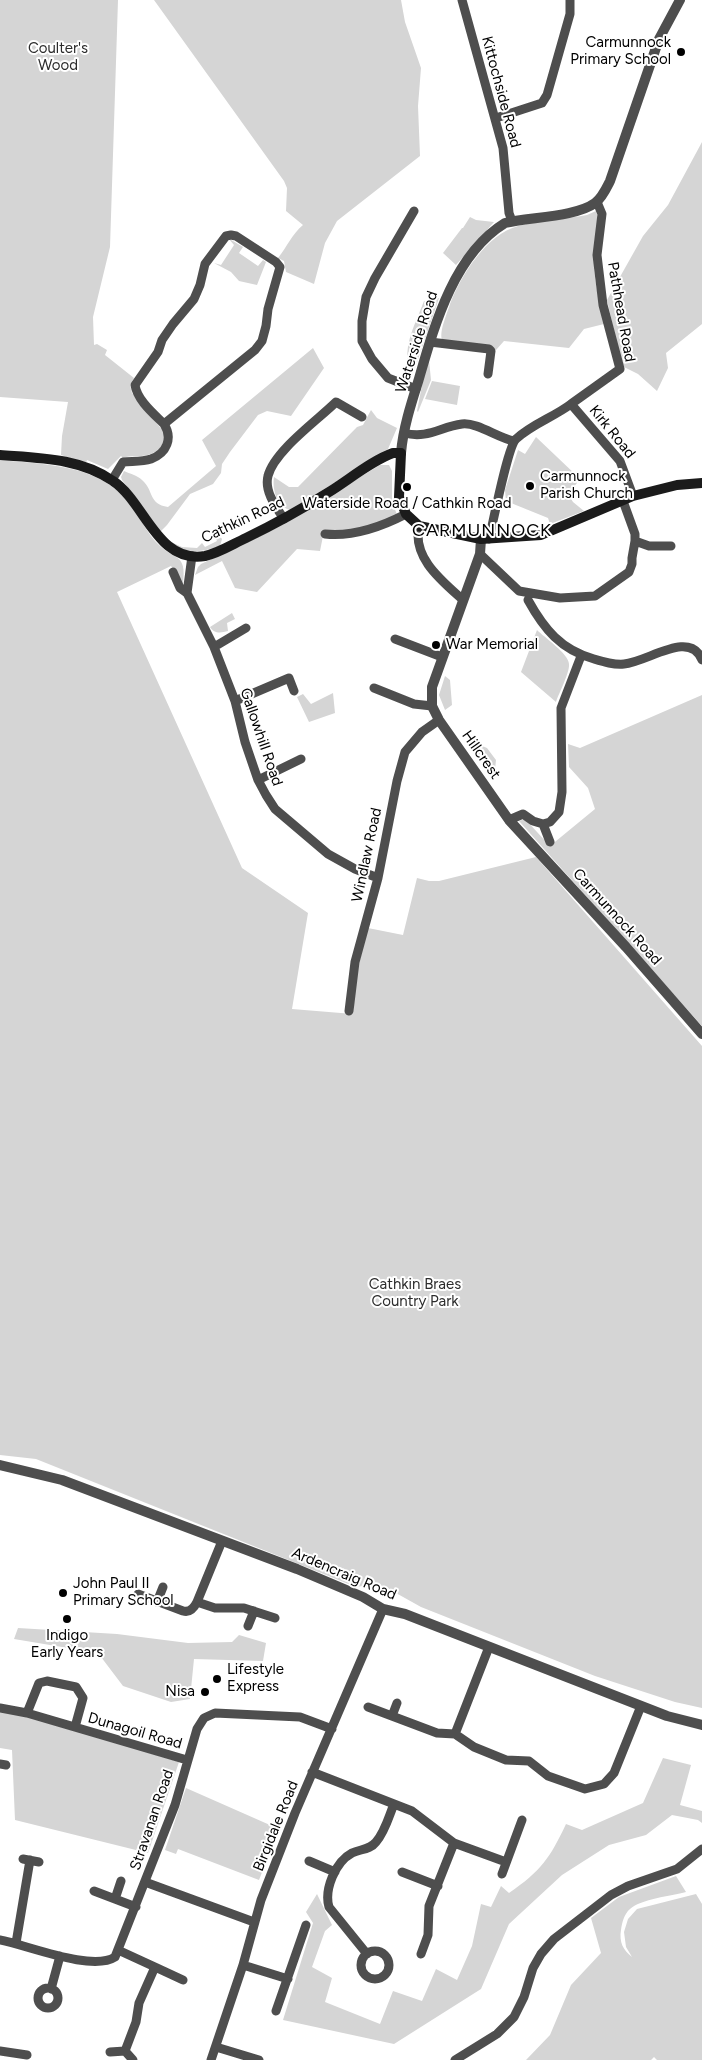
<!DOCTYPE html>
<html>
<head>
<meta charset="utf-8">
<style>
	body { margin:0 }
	canvas { display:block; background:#fff }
</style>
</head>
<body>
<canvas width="702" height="2060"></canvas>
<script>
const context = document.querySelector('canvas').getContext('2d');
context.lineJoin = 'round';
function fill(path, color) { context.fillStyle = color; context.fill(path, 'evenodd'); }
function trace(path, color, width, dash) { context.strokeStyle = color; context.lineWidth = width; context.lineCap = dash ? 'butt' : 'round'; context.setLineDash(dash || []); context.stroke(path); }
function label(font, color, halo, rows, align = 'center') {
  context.font = font + ' Figtree,sans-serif'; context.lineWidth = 4; context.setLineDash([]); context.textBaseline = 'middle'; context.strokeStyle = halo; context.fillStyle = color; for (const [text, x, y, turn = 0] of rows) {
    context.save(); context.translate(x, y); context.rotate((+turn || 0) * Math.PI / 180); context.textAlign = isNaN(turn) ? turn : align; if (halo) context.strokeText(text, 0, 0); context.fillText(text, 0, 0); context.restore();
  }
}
const green = new Path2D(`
	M0,0H118L110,247L93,317L94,345L97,344L107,350L105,355L134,378L130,385L132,393L163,431C168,442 159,452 148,455C139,457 131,455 123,458L121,456L108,469L87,460L86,463L61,455L62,436L68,402L0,397Z
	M154,0H401L405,22L421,68L418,106L420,156L337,221L325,243L314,284L286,272L284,261L278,258C287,247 292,234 303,225L286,211L287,188L284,181Z
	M702,142V324L666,353L668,368L657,391L638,374L622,366L607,300L643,236L668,205Z
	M596,211C601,224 595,240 594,253C593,277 599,301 604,324L584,329L569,348L504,341L496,350L489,345L442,340C439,331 447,314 450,304C461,275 487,234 518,226C540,220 564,219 587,215Z
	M470,217L476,220L494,222L456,265L443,253L462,228H463Z
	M228,238L243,247L239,253L258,266L263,260L266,262L257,285L239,281L231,272L214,263L221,265L234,245Z
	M439,298L414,371L410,377C402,346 413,330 424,301Z
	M313,348L324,368L291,416L267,411L258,415L230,452L222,464L221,473L213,484L190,494L167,525L160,532L137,499L122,480L121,477L124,471C130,474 137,475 142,480C154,490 148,504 168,507L216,466L202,440Z
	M429,360L431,380L418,412L417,411L424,375Z
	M432,381L460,386L457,405L425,399Z
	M371,410L377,418L397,428L388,449L291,510C277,508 272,489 274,477L289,487H298L357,427L363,425Z
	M536,437L577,476V483L568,494L573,502L584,511L550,524L548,518L506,501L505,490L518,450L525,454Z
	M0,460C41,464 91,464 122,495C136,508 143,527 155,541C174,562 187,551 183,584L171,566L117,592L242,868L308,913L292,1009L353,1014L357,971L368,928L403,935L417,878L429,881H439L536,857L702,1046V1708L675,1702L595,1676L421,1607L387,1588L375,1584L356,1587L36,1459L0,1455Z
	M380,465H389L392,471V501L397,515L378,524L323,536L320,551L297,549L257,592L235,588L222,561L195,575L198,567L201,564L271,531Z
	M215,534L219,535L222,539L220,546C202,552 186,555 171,542L182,547L197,548L202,543L205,547L217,541L214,535Z
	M232,613L235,619L227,623L228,631C221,633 214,634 210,627Z
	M537,630C544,637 569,654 569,664C570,672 559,693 556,702L521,672Z
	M445,676L450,680L452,705L445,710L439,695Z
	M333,693L335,713L309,722L297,697L303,694L311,704Z
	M702,695V1026L519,821L525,819L550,846L595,809L588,788L569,767L568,744L580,748Z
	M480,745L487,748L496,760L495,770L490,774L472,747Z
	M18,1628L117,1634L188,1643L232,1642L239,1635L266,1643L263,1661L194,1659L190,1699L171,1702L123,1686L98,1653L14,1639Z
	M0,1711L22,1714L179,1762L148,1853L15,1820L12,1750L0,1748Z
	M663,1758L691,1765L680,1805L702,1811V1823L698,1820L672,1815L646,1835L609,1845L562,1875L509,1924L481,1989L394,2044L283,2020L313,1923L306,1912L317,1894L332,1925L325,1931L312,1967L332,1978L325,2002L380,2024L393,1991L422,2001L436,1969L457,1980L472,1946L481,1904L491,1907L501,1886L509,1893C541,1871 550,1858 566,1824L582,1830L643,1803Z
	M186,1788L279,1829L259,1880L178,1849L176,1854L165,1850Z
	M676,1876L686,1892C671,1896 641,1899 630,1909C624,1914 622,1923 621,1930C619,1942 623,1950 632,1957L626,1947L624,1932L628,1919L637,1909L696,1894L702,1904V2060H657L654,2057L651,2060H526L550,2035L571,1985L601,1953L591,1918L619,1897Z`);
const minor = new Path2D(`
	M462,0L503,148L509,213L512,221
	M496,118L542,103L547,95L570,14V0
	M414,211L375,278L366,297L362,321V341L372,359L388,378L416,389
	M430,342L489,349L491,351L488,374
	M571,404L620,369L603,305L597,255L602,214L597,202
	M404,433C428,439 440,427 462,424C477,422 498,438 514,441
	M112,480L123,462C132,461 142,462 151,459C167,453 173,438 164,424L255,350L262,341L266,326L268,309L280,267L276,262L236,236L231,235L226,236L205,264L200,285L194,299L173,324L162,340L158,352L135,385C137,400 154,414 164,424
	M284,519C276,507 264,491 268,476C274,451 319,419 336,402L362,417
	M419,526C412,558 442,581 463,600
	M325,534C354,537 381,527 406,514
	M489,539C493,523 508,446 516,439C532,424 554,417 571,404L620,461L633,496
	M635,541L649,546H671
	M480,554L519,591L560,598L595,596L629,572L632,564V558L635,541V534L623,501
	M192,556L187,593L214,647L235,701L245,742L258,780L266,795L275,809L328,854L355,869L378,878
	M173,572L180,588L187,593
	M528,600C544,629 561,650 594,659C604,662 614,665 624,664C648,662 690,629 702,660
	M395,639L442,657
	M214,647L246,628
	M374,688L414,704L432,706
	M235,701L289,678L294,691
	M258,780L301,759
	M509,820L523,814L533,821L543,824L550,822L559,812L562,792L561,708L581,656
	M543,824L550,842
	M349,1011L355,962L378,878L397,781L405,752L422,732L439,720
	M138,1594L183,1611C190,1613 194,1608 197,1602L222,1541
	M157,1602L163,1587
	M197,1602L215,1608H244L275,1618
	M248,1626L254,1611
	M368,1707L437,1733L455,1734L474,1747L506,1760L529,1761L548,1776L585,1789L604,1784L614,1773L641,1706
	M0,1708L27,1713L187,1760
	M27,1713L39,1683L47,1681L76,1687L83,1698L75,1727
	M392,1716L397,1703
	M455,1734L489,1647
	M0,1764L6,1765
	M312,1772L412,1811L454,1843L506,1862
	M23,1859L39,1862
	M309,1861L335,1872
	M402,1872L438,1886
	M502,1874L522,1820
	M145,1882L254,1922
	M94,1891L136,1907
	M115,1899L121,1881
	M0,1940C27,1945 92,1972 115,1957L175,1805L197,1729L204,1718L215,1713L300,1717L332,1729
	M16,1943L30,1860
	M118,1950L155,1967L139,2003L136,2022L125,2051
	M361 1965a14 14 0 1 1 28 0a14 14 0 1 1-28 0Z
	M367,1954L329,1907C324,1890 335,1862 352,1853C360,1849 370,1850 376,1842C385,1832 389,1816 394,1804
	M421,1954L428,1935L429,1906L454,1843
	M243,1965L288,1979
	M155,1967L183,1980
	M38 1998a10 10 0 1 1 20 0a10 10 0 1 1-20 0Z
	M51,1989L60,1956
	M276,2011L306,1925
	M216,2047L259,2060
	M0,2051L27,2055
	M110,2052L125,2051L133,2060
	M211,2060L243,1965L261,1900L295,1813L383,1609
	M455,2060L497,2034L514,2017L524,1997L533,1968L541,1954L554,1939L611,1895L628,1886L677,1869L702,1849`);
const tertiary = new Path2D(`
	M401,453C403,429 411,404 418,382C434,327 453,255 505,223C529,217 576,217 595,203C602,198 606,189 610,181L659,39L680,0
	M481,539L480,554L432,687V706L439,720L509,820L626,947L702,1034
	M0,1465L62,1480L297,1569L363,1597L383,1609L405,1614L667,1716L702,1725`);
const secondary = new Path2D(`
	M0,455C39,458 80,458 113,481C145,502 157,564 205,556C219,553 233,544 246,538C275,524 302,509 329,492C350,479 371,461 393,453H401L399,497L406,514L419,526L481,539L541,535L633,496L677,485L702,483`);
const markers = [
	[681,52,5,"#000"],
	[530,486,5,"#000"],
	[407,487,5,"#000"],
	[436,645,5,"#000"],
	[63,1593,5,"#000"],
	[67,1619,5,"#000"],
	[217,1679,5,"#000"],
	[205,1692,5,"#000"]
];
const poiNames = [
	["Carmunnock",671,43,"right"],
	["Primary School",671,60,"right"],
	["Carmunnock",540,477],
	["Parish Church",540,494],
	["Waterside Road / Cathkin Road",407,504,"center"],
	["War Memorial",446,645],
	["John Paul II",73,1584],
	["Primary School",73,1601],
	["Indigo",67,1636,"center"],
	["Early Years",67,1653,"center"],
	["Lifestyle",227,1670],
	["Express",227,1687],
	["Nisa",195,1692,"right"]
];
const parkNames = [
	["Coulter's",58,49],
	["Wood",58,66],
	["Cathkin Braes",415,1285],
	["Country Park",415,1302]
];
const streetNames = [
	["Kittochside Road",501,92,75],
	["Pathhead Road",621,312,80],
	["Waterside Road",417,342,-72],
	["Kirk Road",612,432,51],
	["Cathkin Road",243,520,-25],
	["Gallowhill Road",261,737,71],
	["Hillcrest",481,755,55],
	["Windlaw Road",367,855,-78],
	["Carmunnock Road",617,917,48],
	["Ardencraig Road",344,1574,23],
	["Dunagoil Road",135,1731,16],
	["Stravanan Road",152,1820,-71],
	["Birgidale Road",276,1826,-68]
];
const quarterNames = [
	["CARMUNNOCK",482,531]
];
fill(green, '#d5d5d5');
trace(minor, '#4e4e4e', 9);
trace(tertiary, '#4e4e4e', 10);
trace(secondary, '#1b1b1b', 10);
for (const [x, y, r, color] of markers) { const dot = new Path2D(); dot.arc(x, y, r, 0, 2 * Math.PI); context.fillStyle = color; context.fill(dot); trace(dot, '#fff', 2); }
label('15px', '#000', '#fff', poiNames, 'left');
label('15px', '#2c2c2c', '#fff', parkNames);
label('15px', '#000', '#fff', streetNames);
context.letterSpacing = '1px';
label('18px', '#000', '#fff', quarterNames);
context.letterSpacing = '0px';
</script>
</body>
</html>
